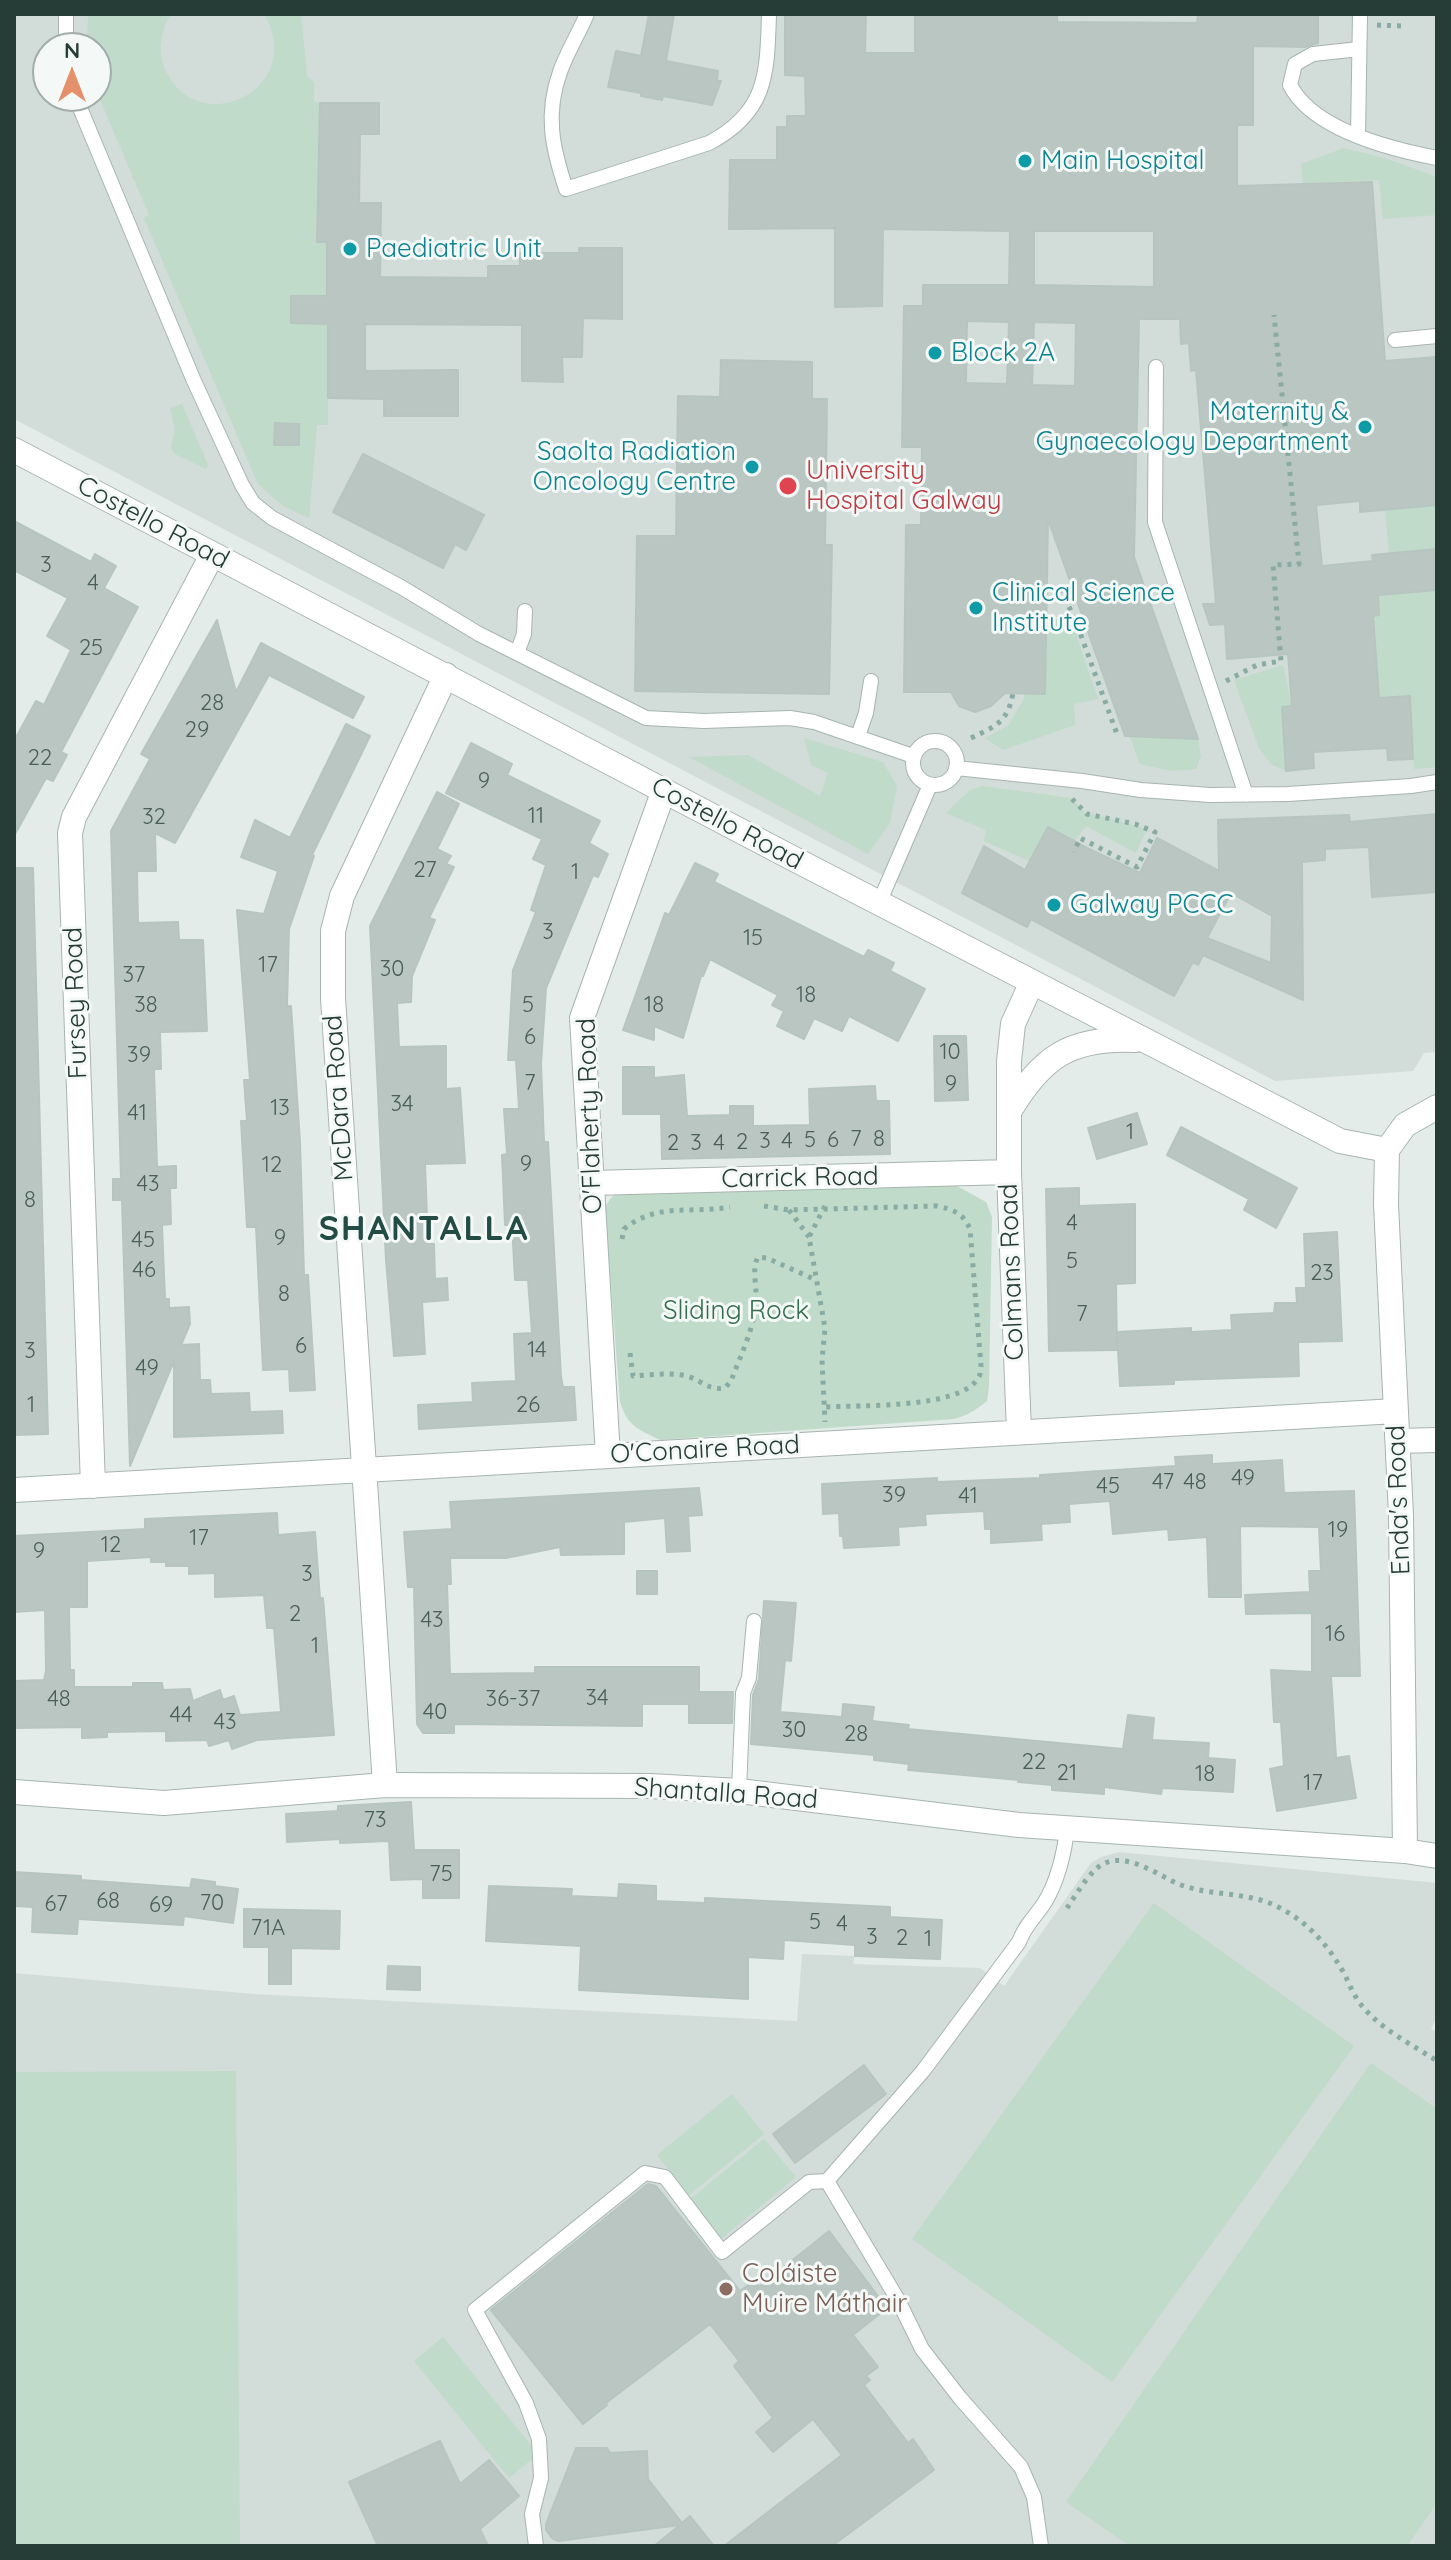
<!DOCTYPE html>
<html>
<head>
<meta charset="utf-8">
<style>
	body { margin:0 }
	#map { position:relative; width:1451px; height:2560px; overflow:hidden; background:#e4ece9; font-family:Quicksand,sans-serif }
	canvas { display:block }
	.frame { position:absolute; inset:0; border:16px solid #253c37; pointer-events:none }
	.north { position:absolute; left:32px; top:32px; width:80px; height:80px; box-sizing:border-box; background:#f4f9f7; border:2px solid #a1adaa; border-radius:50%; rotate:0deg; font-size:22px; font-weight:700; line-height:32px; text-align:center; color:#253c37 }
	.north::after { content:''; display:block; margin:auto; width:28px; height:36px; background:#e3906b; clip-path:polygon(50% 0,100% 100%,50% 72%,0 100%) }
</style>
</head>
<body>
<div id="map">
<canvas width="1451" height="2560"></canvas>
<div class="frame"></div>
<div class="north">N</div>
</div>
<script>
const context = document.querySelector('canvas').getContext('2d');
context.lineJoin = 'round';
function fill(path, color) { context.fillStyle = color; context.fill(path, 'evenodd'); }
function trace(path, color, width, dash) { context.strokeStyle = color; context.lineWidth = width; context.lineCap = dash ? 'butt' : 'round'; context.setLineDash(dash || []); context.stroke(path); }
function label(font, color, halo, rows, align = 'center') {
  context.font = font + ' Quicksand,sans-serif'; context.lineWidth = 6; context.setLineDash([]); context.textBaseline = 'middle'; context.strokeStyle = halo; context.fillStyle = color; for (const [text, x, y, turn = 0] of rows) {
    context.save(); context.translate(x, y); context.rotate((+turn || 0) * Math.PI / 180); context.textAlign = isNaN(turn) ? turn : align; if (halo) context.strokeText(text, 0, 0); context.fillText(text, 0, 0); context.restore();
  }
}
const built = new Path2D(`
	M14,14H1437V1052L1424,1053L1413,1071L1275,1081L14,419ZM48,48H96V96H48Z
	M1119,1852L1437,1883V2017L1431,2029L1437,2032V2546H14V1973L254,1994L797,2021L802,1954L855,1956L853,1964L980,1968L1004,1986L1091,1863L1101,1857Z`);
const green = new Path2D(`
	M88,14H171C161,30 157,49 164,67C195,142 307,92 265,15L301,14L307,76L314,82V102L320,103L317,241L327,242V296H291L328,324V425H317L309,518L283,506L258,484L144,218L149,215L96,90V48H87Z
	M1344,148L1388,159L1437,177V215L1383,219L1379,180L1303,183L1301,164Z
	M182,404L208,465L206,469L175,454L171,448L175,429L170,408Z
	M1437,505V549L1389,553L1385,510Z
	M1437,590V767L1414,769L1410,697L1379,698L1373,616L1379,615L1378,595Z
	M1070,616L1098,699L1074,704L1075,725L1003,750L985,738L1009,725L1023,700L1046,623Z
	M1283,665L1292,706L1286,771L1271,764L1259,748L1234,680Z
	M1130,737L1198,739L1201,756L1196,769L1171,771L1140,764Z
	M804,738L883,762L897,786L890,823L868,854L689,757L748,755L820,796L828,773L811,765Z
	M982,786L1071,798L1085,812L1147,829L1136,853L1086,826L1074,841L1048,827L1029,861L984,841L986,830L946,813L969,791Z
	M957,1186L986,1202L992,1217L989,1387L987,1401C976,1410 968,1415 954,1419L660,1440C638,1429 628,1427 620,1402L605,1208C611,1195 617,1192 631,1190Z
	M1154,1903L1354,2046L1112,2382L912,2239Z
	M1371,2063L1437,2109V2503L1407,2546H1130L1066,2502Z
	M236,2071L240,2546H14V2072Z
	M732,2094L764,2134L689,2195L657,2155Z
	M764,2139L796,2177L721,2239L689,2200Z
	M443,2337L538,2454L509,2478L414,2361Z`);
const building = new Path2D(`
	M649,14H674L666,61L718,71L717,81H721L712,105L663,96L662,100L641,96V93L608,87L616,51L641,56Z
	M785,14H866L865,53H915V14H1057V22L1197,23L1198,14H1318V43L1305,47L1253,46V125H1237V186L1372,182L1385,361L1437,357V505L1360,512V501L1316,505L1322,566L1373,561L1372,555L1437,549V590L1378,595L1379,615L1373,616L1379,698L1410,696L1413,759L1388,760L1387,748L1313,752L1314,768L1286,771L1282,707L1292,706L1288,654L1227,659L1225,624L1210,625L1203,604H1216L1196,370L1191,371L1189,343L1181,344L1180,319H1139L1134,557L1198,739L1125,736L1048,519L1045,694L1005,693L991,706L975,712L959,706L951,692H904L906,525H921L922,447H902L904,306H923V285H1009L1010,231L883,229L882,306L835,307V228L729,229L730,160H777V127H787V116H806L805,76L785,75ZM1034,231H1154V287L1034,285ZM967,321L1009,322L1007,384L966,383ZM1034,322L1076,323L1075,386L1032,385Z
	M320,103H379V134H360L359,203H381L380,277L488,278V266H520V253H579V248H622V319L583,318L582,357H562L563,382L522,381V325L365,324V371L458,370V416H384V399L328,398V324L291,323V296H327V242H317Z
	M721,360L812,362V399H827L825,545H832L829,694L635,691L637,536H676L678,396L720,397Z
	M275,423L299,424V445H274Z
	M363,454L484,515L466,550L455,544L443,568L333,512Z
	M14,521L91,562L95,554L116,566L104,588L138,607L61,752L67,755L53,781L46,778L14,836V741L36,701L44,705L71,650L47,636L68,598L14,570Z
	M217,620L236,692L261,643L364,697L353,718L269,675L175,843L155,833L156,871H137L138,923L178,922L179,940H203L207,1031L160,1032L161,1069H154L157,1167L176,1166V1188H170L171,1224L162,1225L165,1299H169V1308L189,1307L190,1324L181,1345L199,1344L200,1380H210L211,1394L249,1393L250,1412L282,1411L283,1433L174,1437V1361L130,1466L122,1200H113V1179H121L111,831L150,759L141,754Z
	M346,724L370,736L312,855L314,856L289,929L287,1006H291L300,1142L304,1275H308L315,1390L290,1391L289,1369L263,1370L256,1227H247L241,1121H247L244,1080H250L237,910L264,914L278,871L241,857L255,820L290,838Z
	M471,743L512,764L507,775L600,821L589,843L608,854L598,877L593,875L546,988L541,1064L544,1142H548L561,1377L563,1387H574L576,1420L419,1429L418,1405L473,1402L472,1383L516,1381L514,1334L532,1333L528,1280H515L512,1225H505L502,1155L507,1154L504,1109H519L516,1060H508L513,970L536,912L531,910L546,865L533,859L542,839L446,793Z
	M437,792L459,804L437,849L451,856L446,864L454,867L429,918L435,920L412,976L411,1002L397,1003L399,1047L446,1046V1089L460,1088L465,1163L425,1164L428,1244H434L435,1279L447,1278L448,1300L422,1302L425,1354L394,1356L386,1260L370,926Z
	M1437,814V892L1372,897L1369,847L1325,849V860L1302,862L1303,1000L1203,955L1198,965L1193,962L1174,996L1031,919L1027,927L962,893L984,846L1025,870L1048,827L1087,848L1140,873L1157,838L1219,871L1218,820L1349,815L1350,822ZM1231,893L1272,916L1271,963L1207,938Z
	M695,863L718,874L714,882L864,957L868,950L894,963L890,971L925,989L898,1041L849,1016L842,1031L814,1018L804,1039L777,1026L784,1011L772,1005L778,995L710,959L703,976H701L683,1038L654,1026V1040L623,1030L665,913L669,915Z
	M14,868H33L48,1434L14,1435Z
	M934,1036H966L968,1100L935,1101Z
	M623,1067H654V1078L684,1075L687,1116L730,1115V1106H753V1126L810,1125L809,1089L875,1086L876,1101H889L890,1154L662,1159L661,1114H623Z
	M1137,1113L1147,1144L1097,1159L1088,1128Z
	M1181,1127L1297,1188L1276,1228L1244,1210L1249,1199L1167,1155Z
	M1079,1188V1206L1135,1204V1283L1116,1284L1117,1350L1049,1351L1046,1189Z
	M1337,1232L1342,1341L1298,1342L1299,1376L1174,1380V1384L1120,1386L1117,1332L1191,1328V1332L1232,1330L1231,1315L1274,1313L1275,1303H1297L1296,1288H1306L1304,1234Z
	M1212,1455V1464L1282,1460L1284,1493L1354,1491L1360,1676H1331L1336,1758L1349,1756L1356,1798L1277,1811L1270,1769L1284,1766L1281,1722H1274L1271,1670L1312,1672V1613L1246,1614L1245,1595L1310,1592L1309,1571H1321L1319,1527L1240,1526L1241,1597H1209L1207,1537L1169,1540L1168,1529L1113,1534L1110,1501L1069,1504L1070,1522L1041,1524L1042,1540L991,1543V1529H985L984,1511L925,1514L926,1525L898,1527L899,1545L844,1548L843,1536H840L839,1513L823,1514L822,1484L937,1478V1482L1040,1478V1475L1176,1466L1175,1457Z
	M699,1488L702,1515L688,1516L690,1551L667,1552L665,1518L624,1522V1554L561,1555L560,1547L506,1558H450L451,1584H447L450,1674L535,1673V1667H699V1692H733L732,1723H689V1704H642V1726L454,1724V1733H423L417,1724L414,1587H408L404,1532L452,1529L450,1502Z
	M277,1513L278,1535L315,1532L320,1598H323L334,1735L257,1740L232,1749L229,1740L209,1746L207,1740L166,1741V1731L107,1732V1737L82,1738V1727L14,1728V1681L44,1680L46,1671L45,1610L14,1612V1536L145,1529V1519ZM151,1557V1562H166V1566H189V1574L215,1573V1597L264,1595L267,1628H274L281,1712L240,1715L234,1696L223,1700L220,1690L193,1701L190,1689L163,1690L162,1683H133V1687H74V1670H70L69,1607H87V1561Z
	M637,1571H657V1594H637Z
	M764,1601L796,1603L791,1661L785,1660L780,1712L842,1717L843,1704L874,1707L872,1721L909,1725L908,1729L1123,1749L1128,1715L1154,1718L1152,1740L1209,1743L1208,1758L1235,1760L1233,1792L1162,1788L1161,1794L1104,1787V1794L1052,1790V1785L1018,1782L1019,1780L908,1770L909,1764L874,1760V1755L751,1744L753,1695L759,1679Z
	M411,1802L414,1850H459V1898H423V1879L391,1880L389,1841L340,1843V1839L287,1842L286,1814L338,1811V1806Z
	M14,1872L81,1876V1880L190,1888L192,1879L215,1882V1886L238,1889L233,1923L184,1916L183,1925L78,1919L77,1934L32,1932L33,1907L14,1906Z
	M619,1884L656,1886V1901L705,1903V1898L890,1907V1917L942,1920L940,1959L855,1956V1945L784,1940L783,1959L748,1957V1999L579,1990L581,1946L486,1941L489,1886L572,1889L571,1896L618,1898Z
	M244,1909L340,1911L339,1949L291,1948V1984H269V1947H244Z
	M388,1966L420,1967V1990L387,1989Z
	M864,2065L886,2094L795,2163L773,2134Z
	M648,2184L656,2186L740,2291L754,2281L759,2287L829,2231L887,2308L853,2335L878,2367L866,2376L870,2380L864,2385L908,2443L913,2439L934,2470L832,2546H724L842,2455L813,2419L773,2452L756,2432L773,2418L734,2366L739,2361L710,2324L606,2403L607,2405L583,2424L491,2310Z
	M440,2441L460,2484L489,2460L519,2496L480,2529L488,2546H378L349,2482Z
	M576,2448H607L610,2453L647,2451L648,2479L682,2523L690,2516L714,2546H654L680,2525L558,2541L552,2538L546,2530V2524Z`);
const path = new Path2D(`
	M1377,25L1402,26
	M1060,589L1075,619L1117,734
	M1226,681L1257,665L1281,661L1273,565L1299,564L1274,315
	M971,738C996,726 1008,722 1013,693
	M1072,799L1087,814L1135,824L1155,832L1137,867L1080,838L1074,852
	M764,1206L789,1210L937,1206C954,1210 963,1213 970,1229L981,1366C980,1370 981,1375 978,1378C961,1409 858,1405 825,1407
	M825,1206L809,1237L825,1328L822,1360L825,1422
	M789,1210L809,1237
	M622,1239L624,1229C657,1202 691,1214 730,1207
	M630,1353L633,1376C651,1375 669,1372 687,1376C701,1380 709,1391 725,1388L731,1381C741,1354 757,1323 756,1294C756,1282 752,1268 758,1257L767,1258L816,1280
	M1067,1908C1076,1895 1085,1879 1096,1869C1121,1846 1158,1876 1181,1885C1215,1897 1251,1891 1282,1909C1310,1924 1330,1948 1345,1975C1350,1986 1355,1998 1363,2007C1382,2030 1413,2045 1437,2061`);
const service = new Path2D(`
	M66,14V48
	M587,14C579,33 567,52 560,72C545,114 552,147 566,189L709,143C768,112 767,73 769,14
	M1359,49L1313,54L1295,64L1290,85C1313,130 1390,149 1437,158
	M75,96L194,381L242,485L253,503L272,518L401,587L479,634L646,718L704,721L790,718L814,722L913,756
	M1358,135L1360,14
	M1395,340L1437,336
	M1156,367L1155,522L1246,795
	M517,653L524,634L525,611
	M858,736L866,713L871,681
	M913 763a22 22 0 1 1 44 0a22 22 0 1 1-44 0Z
	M956,768L1082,781L1141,790L1210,795L1288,794L1411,786L1437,782
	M879,903L930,785
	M739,1791L743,1693L749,1678L754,1621
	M536,2546L532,2514L541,2478L539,2439L526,2403L475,2310L645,2173L665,2177L722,2252L809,2182L827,2181
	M1041,2546L1034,2497L1021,2467L960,2398L922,2349L898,2300L827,2181L923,2071L1019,1942C1024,1927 1034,1918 1043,1905C1057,1884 1065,1852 1067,1827`);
const minor = new Path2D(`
	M14,450L796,860L1340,1141L1387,1150L1405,1125L1437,1107
	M1009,1112C1042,1056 1071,1037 1136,1040
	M1387,1150L1386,1204L1401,1516L1405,1851
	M592,1183L1009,1172
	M1019,1432L1009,1172V1061L1013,1024L1032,982
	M1398,1441L1437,1440
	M608,1456L582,1018L664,790
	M93,1486L70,833L74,817L212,555
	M14,1490L1396,1411
	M385,1785L333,998V931L342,896L446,675`);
const tertiary = new Path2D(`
	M14,1792L164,1803L385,1785L650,1786L739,1791L1019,1825L1405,1851L1437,1856`);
const markers = [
	[1025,161,8,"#0f9aa8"],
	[350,249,8,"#0f9aa8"],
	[935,353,8,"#0f9aa8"],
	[1365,427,8,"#0f9aa8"],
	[752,467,8,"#0f9aa8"],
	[788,486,10,"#e0444e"],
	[976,608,8,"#0f9aa8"],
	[1054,905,8,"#0f9aa8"],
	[726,2289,8,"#8d6e63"]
];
const numberNames = [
	["3",46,565],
	["4",93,583],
	["25",91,648],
	["28",212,703],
	["29",197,730],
	["22",40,758],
	["9",484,781],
	["11",536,816],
	["32",154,817],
	["27",425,870],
	["1",575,872],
	["3",548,932],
	["15",753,938],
	["17",268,965],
	["30",392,969],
	["37",134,975],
	["18",806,995],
	["38",146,1005],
	["5",528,1005],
	["18",654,1005],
	["6",530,1037],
	["10",950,1052],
	["39",139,1055],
	["7",530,1083],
	["9",951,1084],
	["34",402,1104],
	["13",280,1108],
	["41",137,1113],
	["1",1130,1132],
	["7",856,1139],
	["8",879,1139],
	["5",810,1140],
	["6",833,1140],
	["3",765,1141],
	["4",787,1141],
	["2",742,1142],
	["2",673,1143],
	["3",696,1143],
	["4",719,1143],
	["9",526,1164],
	["12",272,1165],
	["43",148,1184],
	["8",30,1200],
	["4",1072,1223],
	["9",280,1238],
	["45",143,1240],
	["5",1072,1261],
	["46",144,1270],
	["23",1322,1273],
	["8",284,1294],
	["7",1082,1314],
	["6",301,1346],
	["14",537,1350],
	["3",30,1351],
	["49",147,1368],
	["1",31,1405],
	["26",528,1405],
	["49",1243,1478],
	["47",1163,1482],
	["48",1195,1482],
	["45",1108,1486],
	["39",894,1495],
	["41",968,1496],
	["19",1338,1530],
	["17",199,1538],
	["12",111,1545],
	["9",39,1551],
	["3",307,1574],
	["2",295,1614],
	["43",432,1620],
	["16",1335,1634],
	["1",315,1646],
	["34",597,1698],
	["48",59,1699],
	["36-37",513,1699],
	["40",435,1712],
	["44",181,1715],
	["43",225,1722],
	["30",794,1730],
	["28",856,1734],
	["22",1034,1762],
	["21",1067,1773],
	["18",1205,1774],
	["17",1313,1783],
	["73",375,1820],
	["75",441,1874],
	["68",108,1901],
	["70",212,1903],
	["67",56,1904],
	["69",161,1905],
	["5",815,1922],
	["4",842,1924],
	["71A",268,1928],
	["3",872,1937],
	["2",902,1938],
	["1",928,1939]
];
const cultureNames = [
	["Main Hospital",1041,161],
	["Paediatric Unit",366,249],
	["Block 2A",951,353],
	["Maternity &",1349,412,"right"],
	["Gynaecology Department",1349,442,"right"],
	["Saolta Radiation",736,452,"right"],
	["Oncology Centre",736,482,"right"],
	["Clinical Science",992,593],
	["Institute",992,623],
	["Galway PCCC",1070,905]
];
const healthNames = [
	["University",806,471],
	["Hospital Galway",806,501]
];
const streetNames = [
	["Costello Road",153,523,28],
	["Costello Road",727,824,28],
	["Fursey Road",76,1003,-92],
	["McDara Road",339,1098,-94],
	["O'Flaherty Road",590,1116,-92],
	["Carrick Road",800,1178,-1],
	["Colmans Road",1012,1272,-92],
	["O'Conaire Road",705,1450,-3],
	["Enda's Road",1399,1500,-92],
	["Shantalla Road",726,1794,4]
];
const parkNames = [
	["Sliding Rock",736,1311]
];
const educationNames = [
	["Coláiste",742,2274],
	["Muire Máthair",742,2304]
];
const districtNames = [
	["SHANTALLA",424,1230]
];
fill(built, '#d2dcd8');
fill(green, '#c0dbc9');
fill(building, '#bac6c2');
trace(building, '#b7c5c0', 2);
trace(service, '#a7b4b0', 16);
trace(minor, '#a7b4b0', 26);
trace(tertiary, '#a7b4b0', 26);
trace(path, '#88aca3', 5, [4, 6]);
trace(service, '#fff', 14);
trace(minor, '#fff', 24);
trace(tertiary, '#fff', 24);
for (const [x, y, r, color] of markers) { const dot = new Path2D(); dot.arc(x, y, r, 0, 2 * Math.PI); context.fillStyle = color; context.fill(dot); trace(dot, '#f4f9f7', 3); }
label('22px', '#4a5e5a', null, numberNames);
label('26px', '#0d838f', '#f4f9f7', cultureNames, 'left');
label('26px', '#be3a42', '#f4f9f7', healthNames, 'left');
label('26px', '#253c37', '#f4f9f7', streetNames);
label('26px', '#346e4e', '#f4f9f7', parkNames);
label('26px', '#785e54', '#f4f9f7', educationNames, 'left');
context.letterSpacing = '2px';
label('bold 34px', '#234c44', '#f4f9f7', districtNames);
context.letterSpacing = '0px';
</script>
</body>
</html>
